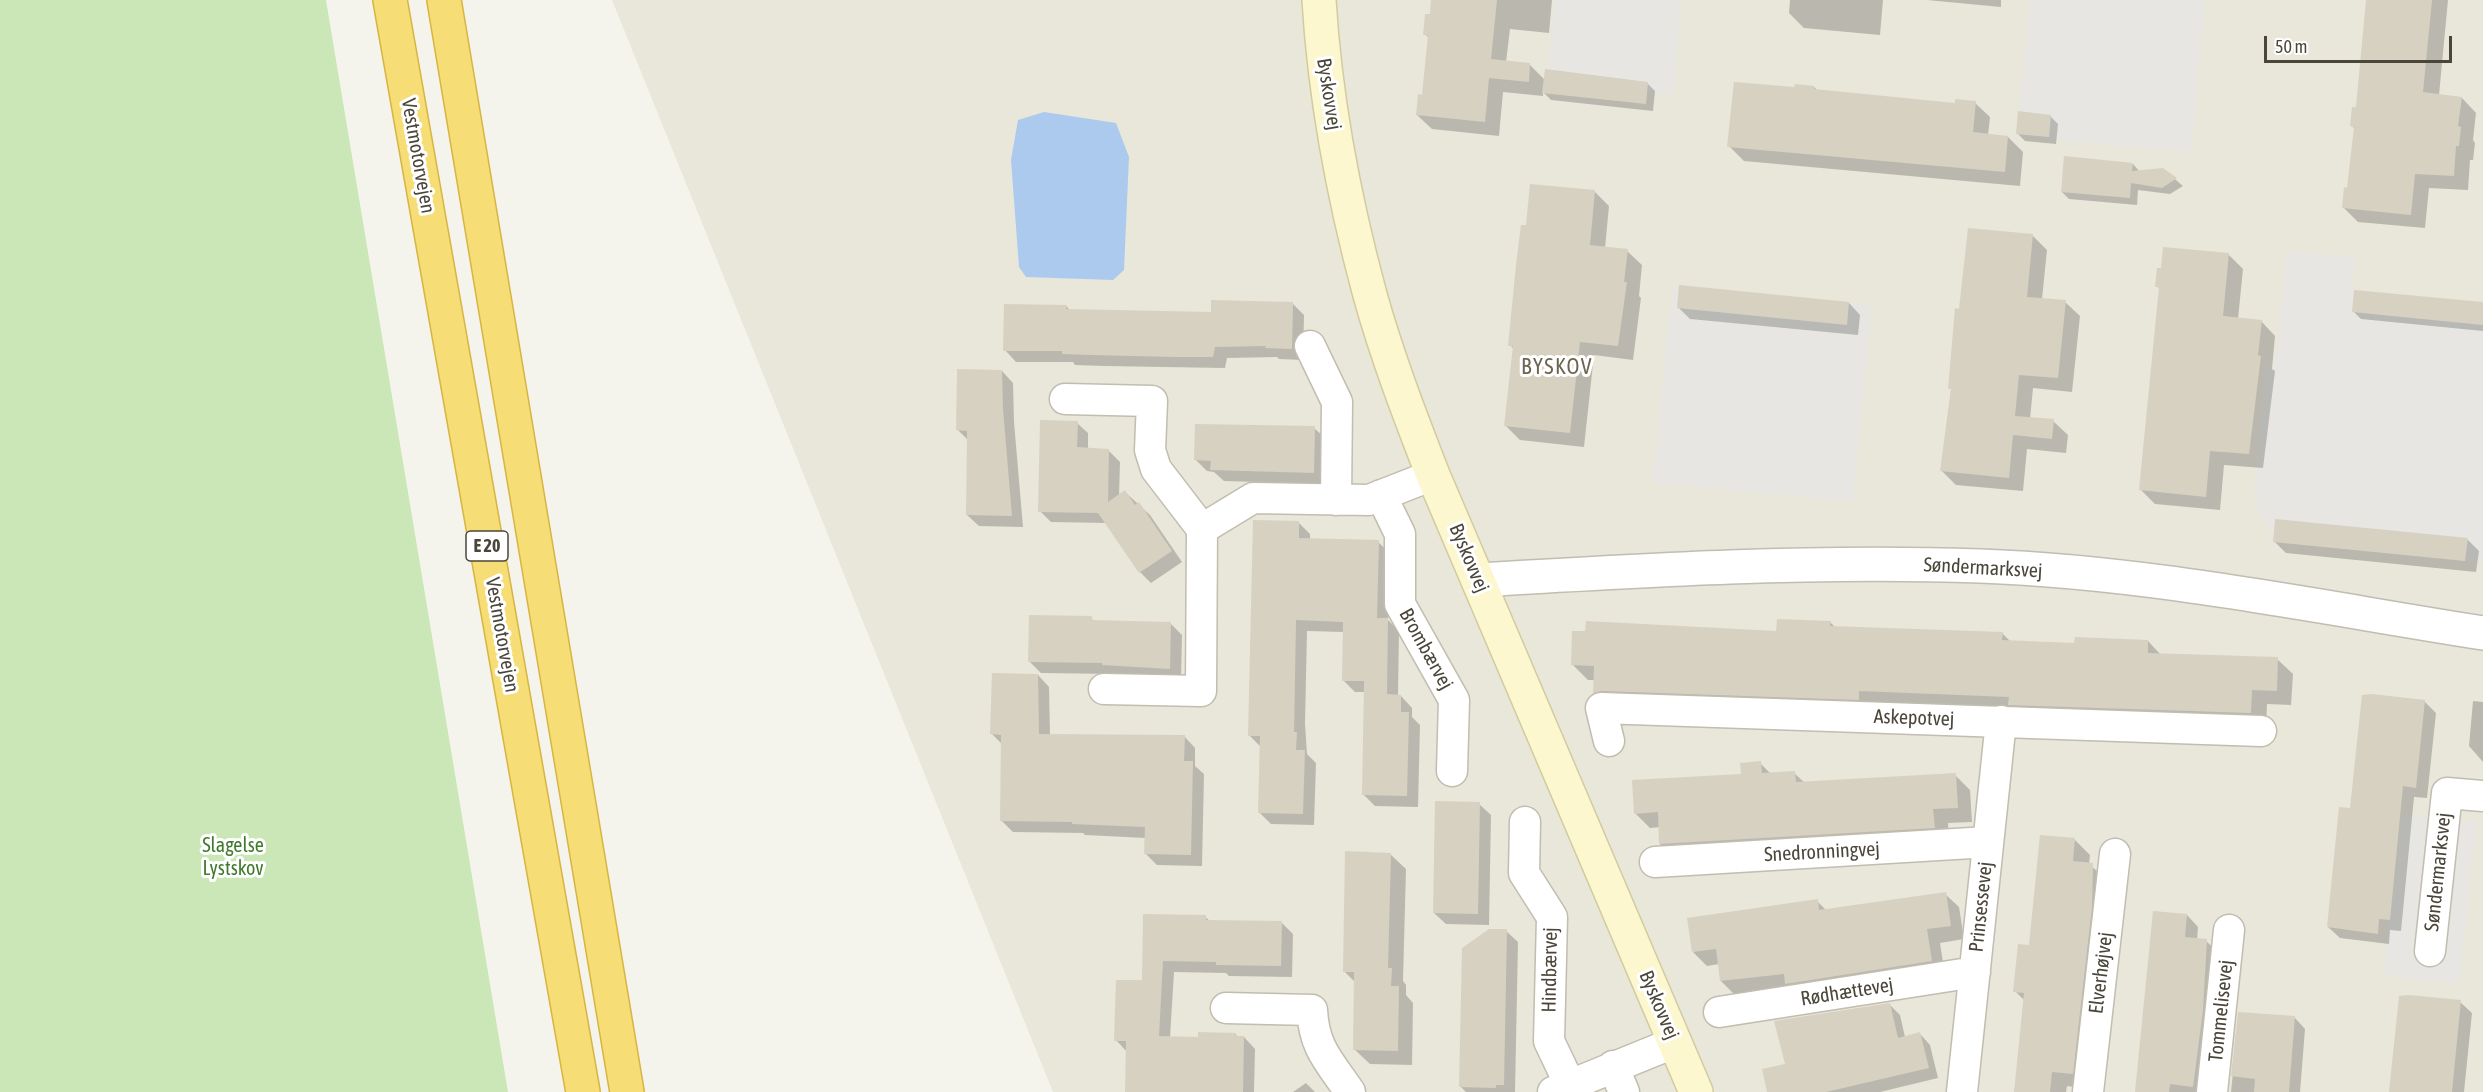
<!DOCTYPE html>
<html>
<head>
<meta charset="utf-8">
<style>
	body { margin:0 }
	#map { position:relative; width:2483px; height:1092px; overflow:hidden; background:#f5f4ec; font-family:"Asap Condensed",sans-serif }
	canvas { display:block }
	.scale { position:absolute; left:2264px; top:36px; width:188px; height:27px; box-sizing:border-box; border:3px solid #4a463a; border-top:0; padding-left:8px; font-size:18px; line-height:21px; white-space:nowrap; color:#4a463a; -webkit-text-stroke:4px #fff; paint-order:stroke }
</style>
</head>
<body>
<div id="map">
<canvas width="2483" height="1092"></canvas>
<div class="scale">50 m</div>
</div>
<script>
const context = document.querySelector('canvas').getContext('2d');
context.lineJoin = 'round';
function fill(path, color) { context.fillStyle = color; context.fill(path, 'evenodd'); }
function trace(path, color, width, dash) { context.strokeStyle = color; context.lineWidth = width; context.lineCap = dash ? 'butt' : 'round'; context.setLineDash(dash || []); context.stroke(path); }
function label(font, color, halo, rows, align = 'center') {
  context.font = font + ' "Asap Condensed",sans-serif'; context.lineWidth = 6; context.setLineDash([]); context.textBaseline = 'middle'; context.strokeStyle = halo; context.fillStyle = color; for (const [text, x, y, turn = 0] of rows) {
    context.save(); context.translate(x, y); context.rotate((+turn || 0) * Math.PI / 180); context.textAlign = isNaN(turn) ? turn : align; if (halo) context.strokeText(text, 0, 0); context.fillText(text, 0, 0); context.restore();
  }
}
const residential = new Path2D(`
	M612,0H2483V1092H1053Z`);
const green = new Path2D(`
	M0,0H326L508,1092H0Z`);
const parking = new Path2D(`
	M1555,0H1681L1673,94L1547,83Z
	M2030,0H2205L2191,152L2017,136Z
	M2287,251L2355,257L2351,287L2356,293L2483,306V563L2275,542L2254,500L2265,366H2275Z
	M1672,287L1871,305L1853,501L1653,483Z
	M2401,815L2476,822L2459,984L2384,976Z`);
const water = new Path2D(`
	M1044,112L1116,123L1129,157L1124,270L1113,280L1026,277L1019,267L1011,160L1018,120Z`);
const shadow = new Path2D(`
	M1433,0H1552L1549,33L1510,29L1506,62L1530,65L1545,80L1647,83L1655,91L1653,111L1551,100L1543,92V96L1503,92L1499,136L1432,129L1417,115L1423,96L1429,38L1425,34L1431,16Z
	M1790,0H1883L1880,35L1804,28L1789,13Z
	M1927,0H2001V7Z
	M2368,0H2448L2439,95L2462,98L2476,113L2473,140L2475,143L2473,160H2470L2468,190L2429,188L2425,228L2358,222L2343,207L2349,189L2355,129L2352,126L2357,109Z
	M1814,87L1818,91L1956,105L1975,103L1990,117L1988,135L2008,137L2023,152L2020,186L1744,161L1729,146L1795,89Z
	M2050,116L2058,124L2056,144L2025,141L2017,133Z
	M2133,164L2140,172L2163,169L2183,186L2170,194L2138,190L2137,205L2069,199L2062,192Z
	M1595,192L1609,206L1605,248L1627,251L1642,265L1639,296L1641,298L1633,360L1594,355L1584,447L1520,440L1506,426L1514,349L1510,345Z
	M2033,236L2047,250L2042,299L2065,302L2080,316L2072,392L2033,388L2030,419L2053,421L2068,435L2066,453L2027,449L2023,491L1956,485L1941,470L1961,310Z
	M2229,255L2243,269L2238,319L2261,321L2275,336L2272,369L2275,371L2263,468L2224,465L2220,510L2155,504L2141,490L2161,290L2157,286Z
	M1849,303L1860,315L1858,335L1690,319L1678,307Z
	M1293,304L1304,315L1303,360L1279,359L1277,357L1227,358L1225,368L1104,366L1075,365L1073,362H1016L1005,350L1066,306L1070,310L1212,313Z
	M2483,304V331L2361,319L2354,312Z
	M1002,371L1013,383L1014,422L1023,527L979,526L967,515L968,440L958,430Z
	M1077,423L1088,433V449L1109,451L1120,462L1119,497L1125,492L1150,515L1182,562L1151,583L1140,572L1107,523L1051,522L1040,511Z
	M1314,428L1326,439L1325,484L1224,481L1214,472L1207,471L1196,460Z
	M1299,523L1310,534V540L1378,542L1390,553L1388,620L1399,631L1398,696H1401L1412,708V717L1420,725L1418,807L1375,806L1363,794L1366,692H1355L1343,680L1344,632L1307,631L1305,724L1307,754L1316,763L1314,825L1271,824L1259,812L1261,747L1249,735Z
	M2467,539L2479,551L2476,572L2286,553L2274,541Z
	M1091,618L1095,622L1170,623L1182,635L1181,680L1115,676L1113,674L1041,673L1029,661Z
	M1830,622L1836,628L2002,633L2011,642L2076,644L2148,641L2161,655L2277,659L2293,674L2291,705L2267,704L2266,728L1609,707L1594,692L1595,680H1588L1573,665Z
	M1038,675L1049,687L1050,735L1184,736L1195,748V766L1204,774L1202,866L1157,865L1146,854V838L1085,835L1083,833L1013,832L1001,820L1002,744L992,734Z
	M2424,701L2436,713L2427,798L2414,797L2401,931L2390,930L2389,944L2340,938L2328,927L2352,810Z
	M2473,701L2483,702V762L2469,746Z
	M1760,763L1771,774L1794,773L1805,783L1955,775L1970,790L1972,822L1948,823L1949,842L1675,859L1660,844V827L1650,828L1635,813L1742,776Z
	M1479,804L1491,815L1489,925L1446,924L1434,913Z
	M2075,840L2090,855L2089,864L2107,880L2088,1089L2067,1086L2066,1092H2016L2025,1001L2015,991L2030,946Z
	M1390,854L1406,869L1403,981L1406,985V995L1413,1003L1412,1065L1370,1064L1354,1049L1356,983L1344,971Z
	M1945,894L1959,907L1964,939L1940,943L1945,975L1735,995L1721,981L1719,964L1707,966L1693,952L1817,901L1827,911Z
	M1145,915L1205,917L1210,921L1281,922L1293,934L1292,977L1229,976L1226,973L1174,972L1170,1038H1200L1235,1034L1238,1037H1244L1255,1049L1254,1092H1126L1127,1052L1116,1040L1144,982Z
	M2187,915L2198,927L2197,940L2206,941L2218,952L2207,1092H2137Z
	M1506,931L1518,942L1515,1092H1466L1460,1086Z
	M2460,1002L2472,1013L2464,1092H2391Z
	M1889,1004L1900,1015L1905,1037L1920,1034L1930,1045L1938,1078L1880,1092H1768L1786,1065Z
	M2239,1013L2295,1018L2305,1029L2300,1092H2231Z
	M1306,1083L1315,1092H1293Z`);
const building = new Path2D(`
	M1431,0H1497L1491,59L1530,63L1529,82L1489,78L1485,122L1416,115L1418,94L1422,95L1428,35H1423L1425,14H1430Z
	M2366,0H2432L2423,92L2462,97L2458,126L2461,127L2459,146H2456L2454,176L2415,174L2411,215L2342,208L2344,187L2347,188L2354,127L2350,126L2352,107H2356Z
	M1545,69L1648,82L1646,104L1542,93Z
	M1734,82L1794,87L1795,84L1814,86V89L1955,103V99L1976,101L1973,132L2008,136L2005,172L1727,147Z
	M2018,111L2051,115L2049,137L2016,134Z
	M2064,156L2133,163L2132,171L2163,168L2177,178L2162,188L2131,183L2130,198L2061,192Z
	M1530,184L1595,190L1590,245L1628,249L1624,282H1627L1618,346L1580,342L1570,433L1504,426L1513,346H1508L1516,265L1521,225H1526Z
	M1968,228L2033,234L2027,297L2066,300L2058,378L2019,375L2015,416L2054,419L2052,439L2013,435L2009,478L1940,471L1951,389H1948L1955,308L1959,309Z
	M2163,247L2229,253L2223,316L2262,320L2258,355L2261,356L2249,454L2210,451L2206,497L2139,490L2159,287H2155L2157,268H2161Z
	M1679,285L1849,302L1847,325L1677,308Z
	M2354,290L2483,302V325L2352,312Z
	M1211,300L1293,302L1292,349L1265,348L1266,346L1215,347L1213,357H1176L1092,355L1062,354V351H1003L1004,304L1067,305L1066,309L1211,312Z
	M957,369L1002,370L1003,409L1012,516L966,515L967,431L956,430Z
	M1040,420L1078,421L1077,447L1109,449L1108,502L1125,490L1135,505L1139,502L1172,551L1139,573L1098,513L1038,512Z
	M1195,424L1315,426L1314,473L1210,470L1211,461L1194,460Z
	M2275,519L2468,538L2465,561L2273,542Z
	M1253,520L1299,521V538L1379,540L1377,618H1388L1387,694L1401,695V712H1409L1407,796L1362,795L1364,681H1342L1343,622L1296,620L1294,732H1297L1296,750H1305L1303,814L1258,813L1260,736H1248Z
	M1029,615L1092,616V620L1171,622L1170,669L1102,665V663L1028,662Z
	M1777,619L1831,621L1830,626L2003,632L2002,640L2074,643L2075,637L2148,640V653L2278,657L2277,691L2252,690L2251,713L2008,705L2009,697L1859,691V700L1602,691L1593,693L1594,666L1571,665L1572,631H1585L1586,621L1776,631Z
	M992,673L1038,674L1039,734L1185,735L1184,761H1193L1191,855L1144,854L1145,827L1072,824V822L1000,821L1001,735L990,734Z
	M2372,694L2425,700L2416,788L2403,786L2390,920L2379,919L2378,934L2327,927L2339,807L2350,808L2362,695Z
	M1761,761L1762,773L1795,771L1796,782L1956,773L1958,808L1933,809L1935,828L1659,844L1658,812L1634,814L1632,780L1741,774L1740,763Z
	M1435,801L1480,802L1478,914L1433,913Z
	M2040,835L2075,838L2073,861L2093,863L2092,907L2073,1074L2052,1072L2050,1092H2014L2024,993L2013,992L2018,944L2029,945Z
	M1345,851L1391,853L1388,968H1392L1391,986H1399L1398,1051L1353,1050L1354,972H1343Z
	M1946,892L1951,926L1927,929L1932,961L1785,984L1784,974L1720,981L1716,949L1692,952L1687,918L1818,899L1819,910Z
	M2153,911L2187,914L2185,937L2207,939L2203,1010L2193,1087L2170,1084L2169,1092H2135Z
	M1143,914L1206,915V920L1282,921L1281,966L1216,965V962L1163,961L1159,1036L1198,1037V1032L1236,1033L1235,1036H1244L1243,1092H1125L1126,1041H1114L1116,980H1142Z
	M1489,929H1507L1504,1085H1496V1088L1459,1087L1462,948Z
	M2409,995L2461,1000L2452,1092H2389L2399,996Z
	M1890,1003L1898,1038L1920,1032L1929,1068L1826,1092H1767L1762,1069L1785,1064L1774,1021Z
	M2238,1012L2295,1016L2289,1092H2254L2255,1079L2231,1076Z`);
const minor = new Path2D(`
	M1310,346L1337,402L1336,500
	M1065,399L1152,401L1150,450L1156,469L1202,529L1201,691L1104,689
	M1381,495L1400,534V604L1454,700L1452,771
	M1202,529L1253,498L1369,500L1433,475
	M1609,741L1601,708L2261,731
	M1525,822L1524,873L1552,917L1549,1041L1570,1085
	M1655,862L1988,842
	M2430,951L2447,793L2483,796
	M1226,1008L1312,1010C1314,1048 1329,1061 1350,1092
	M1719,1012L1975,972
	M1613,1066L1624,1092
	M1553,1092L1676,1042
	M1962,1092L2001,721
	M2088,1092L2115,854
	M2212,1092L2229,930`);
const tertiary = new Path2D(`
	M1478,580C1646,570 1813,560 1980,566C2149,572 2317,607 2483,633`);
const secondary = new Path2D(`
	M1319,0C1325,99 1344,199 1370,295C1387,356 1410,416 1433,475L1696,1092`);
const motorway = new Path2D(`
	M390,0L583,1092
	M444,0L627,1092`);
const shields = [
	[487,546,42]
];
const shieldNames = [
	["E 20",487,546]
];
const streetNames = [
	["Byskovvej",1329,94,81],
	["Vestmotorvejen",418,156,80],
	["Byskovvej",1469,558,67],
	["Søndermarksvej",1983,568,3],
	["Vestmotorvejen",502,635,80],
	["Brombærvej",1426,649,61],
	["Askepotvej",1914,718,2],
	["Snedronningvej",1822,852,-3],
	["Søndermarksvej",2438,872,-84],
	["Prinsessevej",1981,907,-84],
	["Hindbærvej",1550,970,-89],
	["Elverhøjvej",2101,973,-83],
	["Rødhættevej",1847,992,-9],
	["Byskovvej",1659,1005,67],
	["Tommelisevej",2221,1011,-84]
];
const parkNames = [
	["Slagelse",233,846],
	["Lystskov",233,869]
];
const quarterNames = [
	["BYSKOV",1557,367]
];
fill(residential, '#e9e6da');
fill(green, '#cbe7b7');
fill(parking, '#e7e6e3');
fill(water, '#accaee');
fill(shadow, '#0003');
fill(building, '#d7d1c2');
trace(minor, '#c1bdaf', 33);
trace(tertiary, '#c1bdaf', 36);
trace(secondary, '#d2cb9e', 36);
trace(motorway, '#d7b544', 36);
trace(minor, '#fff', 30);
trace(tertiary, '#fff', 33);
trace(secondary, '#fcf7cf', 33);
trace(motorway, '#f7dd75', 33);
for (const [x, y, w] of shields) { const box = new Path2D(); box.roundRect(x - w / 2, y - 15, w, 30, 4.5); context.fillStyle = '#fff'; context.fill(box); trace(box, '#4a463a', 1.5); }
label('bold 18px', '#4a463a', null, shieldNames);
label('20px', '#4a463a', '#fff', streetNames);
label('20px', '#417a2e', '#fff', parkNames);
context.letterSpacing = '1.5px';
label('22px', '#6c6551', '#fff', quarterNames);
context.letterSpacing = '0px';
</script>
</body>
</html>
